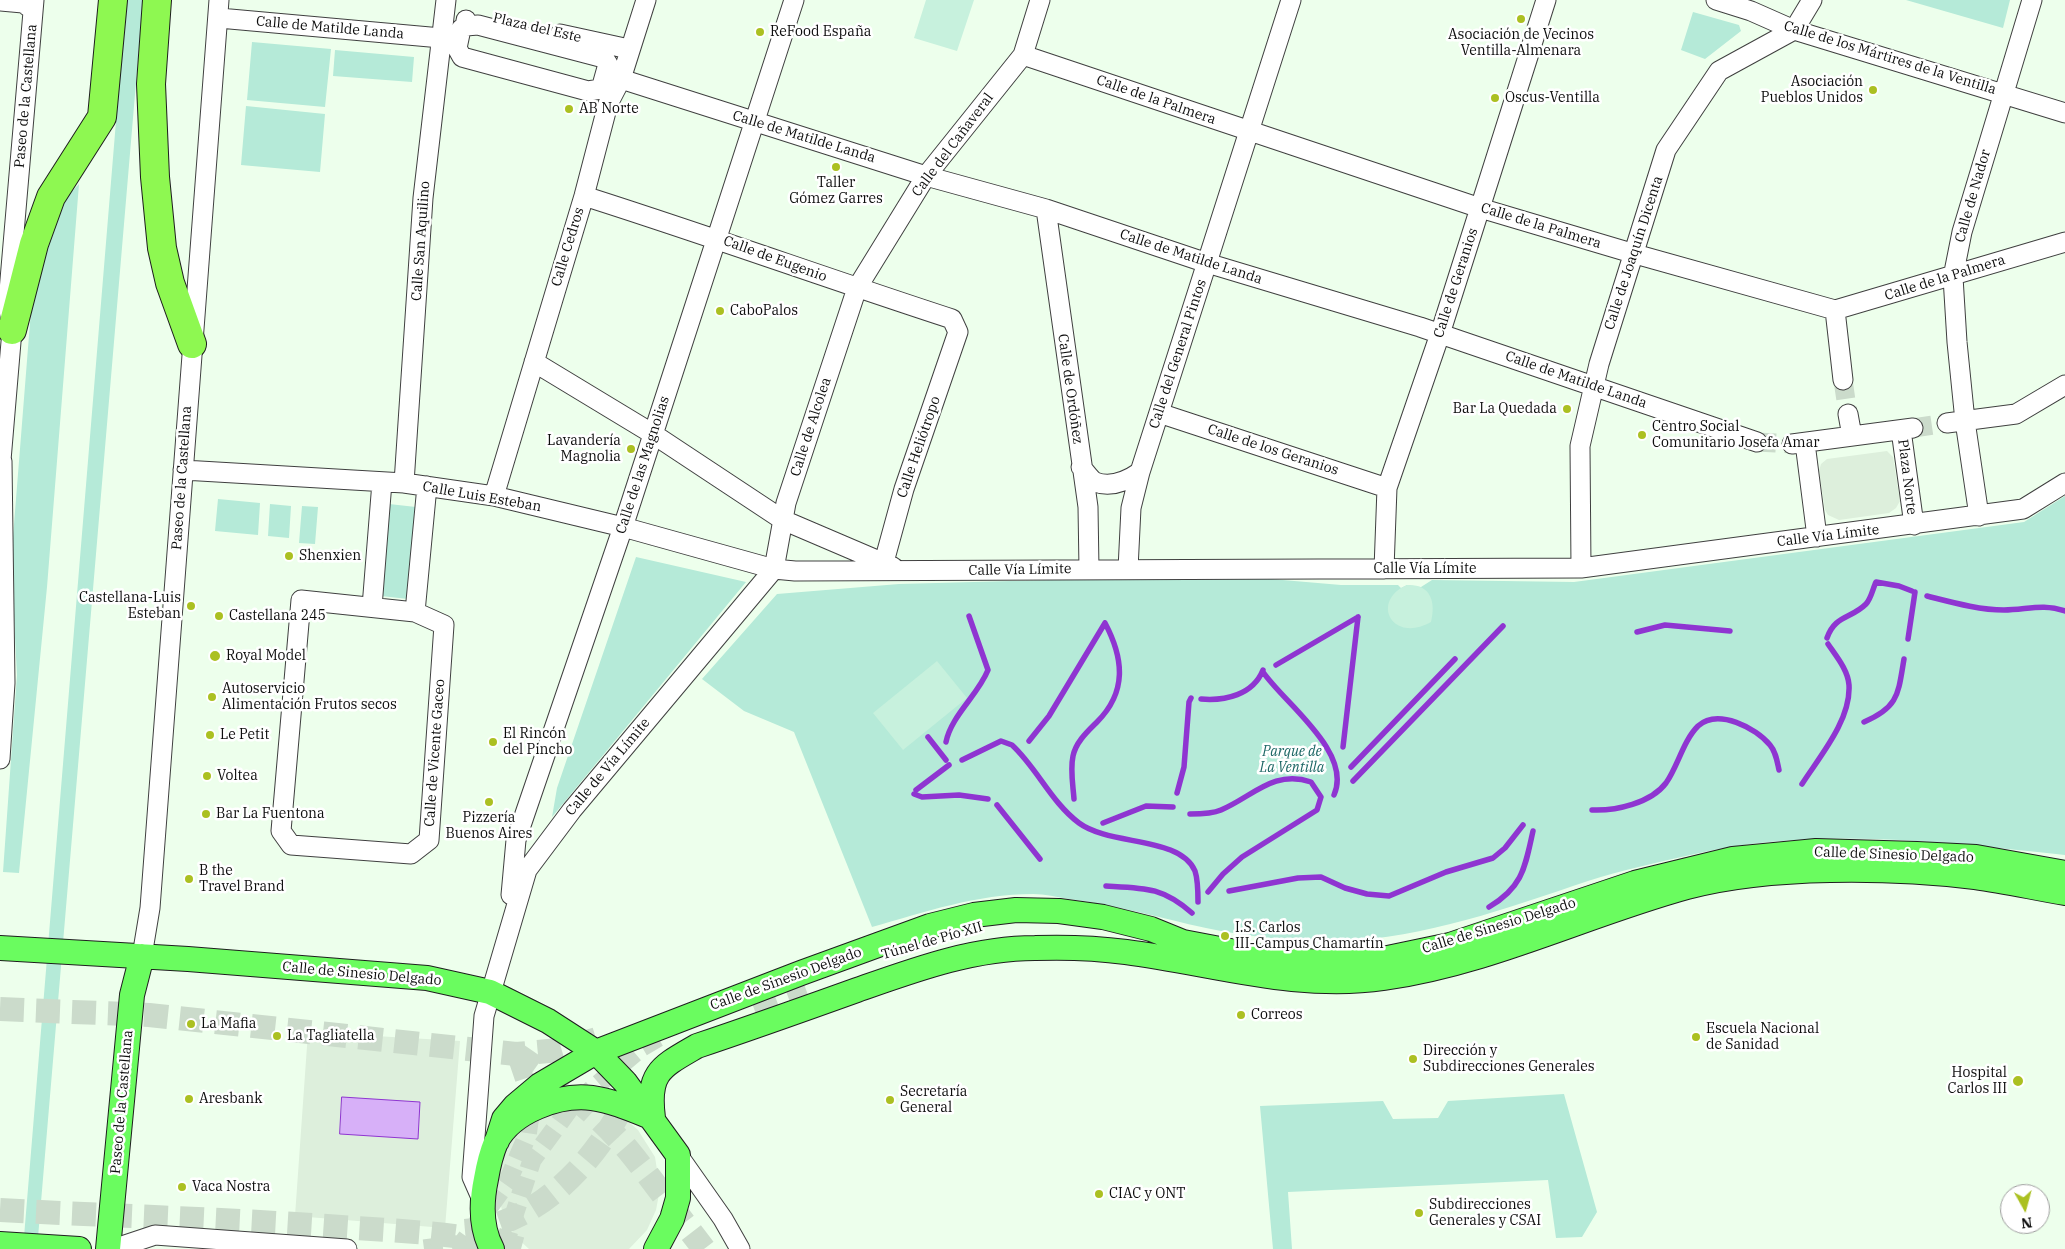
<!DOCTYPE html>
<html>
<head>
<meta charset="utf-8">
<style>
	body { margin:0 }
	#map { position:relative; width:2065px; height:1249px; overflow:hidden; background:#edffec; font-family:"IBM Plex Serif",serif }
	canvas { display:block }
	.north { position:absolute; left:2000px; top:1184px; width:50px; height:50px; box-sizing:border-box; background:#fff; border:1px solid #9e9e9e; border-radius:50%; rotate:173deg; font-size:14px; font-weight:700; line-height:20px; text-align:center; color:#0d0d0d }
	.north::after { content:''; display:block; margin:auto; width:18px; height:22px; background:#abc021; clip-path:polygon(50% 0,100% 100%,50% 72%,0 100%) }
</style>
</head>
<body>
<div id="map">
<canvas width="2065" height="1249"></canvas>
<div class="north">N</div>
</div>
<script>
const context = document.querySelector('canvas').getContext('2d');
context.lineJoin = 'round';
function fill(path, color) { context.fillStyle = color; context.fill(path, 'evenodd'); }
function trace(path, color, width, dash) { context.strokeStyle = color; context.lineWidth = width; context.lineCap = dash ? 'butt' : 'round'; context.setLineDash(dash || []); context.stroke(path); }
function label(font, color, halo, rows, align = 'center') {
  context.font = font + ' "IBM Plex Serif",serif'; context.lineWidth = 5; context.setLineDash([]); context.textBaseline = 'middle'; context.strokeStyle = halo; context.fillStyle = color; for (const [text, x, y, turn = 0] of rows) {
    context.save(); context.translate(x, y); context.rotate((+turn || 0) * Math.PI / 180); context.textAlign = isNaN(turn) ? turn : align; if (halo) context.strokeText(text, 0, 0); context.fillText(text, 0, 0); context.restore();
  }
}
const green = new Path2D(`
	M126,0H143L37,1249H23Z
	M1906,0H2010L2003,28Z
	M1693,12L1739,25L1741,31L1705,59L1681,50Z
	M252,42L331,49L325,107L247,100Z
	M335,50L414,57L412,82L333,76Z
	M246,106L325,114L320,172L241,165Z
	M79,184L47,587L19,873L3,872L17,675L11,562L33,285L65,198Z
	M2065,496V855C1942,842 1817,826 1695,854C1659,862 1622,870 1588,881C1508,908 1425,938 1340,941C1296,942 1249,937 1206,928C1160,918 1116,905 1069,899C1057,897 1045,894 1033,894C977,894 925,912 872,927L794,732L744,711L702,679L777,594L899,584L1049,580L1271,579L1341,585H1398L1401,588L1407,585L1421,587L1432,580L1574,582L2024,522Z
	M218,499L260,503L258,535L215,531Z
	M270,504L291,506L289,538L268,536Z
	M389,504L416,507L408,599L381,596Z
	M302,506L318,507L315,544L299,543Z
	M636,557L746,582L552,817L557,788Z
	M1564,1094L1597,1212L1582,1237L1556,1238L1548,1180L1288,1192L1292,1249H1273L1260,1106L1383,1101L1393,1119L1438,1118L1448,1101Z`);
const pitch = new Path2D(`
	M926,0H974L957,51L914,38Z
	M1407,585C1431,584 1436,602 1431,622C1392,644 1370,601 1407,585Z
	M937,661L967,698L903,750L873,713Z`);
const plaza = new Path2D(`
	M1887,451L1893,457L1900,501L1896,508L1889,513L1839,520L1828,515L1825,510L1819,471L1821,464L1827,459Z
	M308,1032L460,1041L445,1228L295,1216Z
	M570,1105L622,1116L638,1130L655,1157L660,1189L656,1210L647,1230L629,1249H529L516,1237L503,1216L497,1185L504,1154L509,1144L522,1127Z`);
const water = new Path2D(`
	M342,1097L420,1102L418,1139L340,1134Z`);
const stream = new Path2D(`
	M1927,596C1951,602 1979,610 2004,610C2026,610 2043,603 2065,611
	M1637,632L1665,625L1730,631
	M1827,638C1835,615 1851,619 1866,604C1871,599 1873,588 1876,582L1899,586L1912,591
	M1908,639L1915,592
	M1276,665L1358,617
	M1263,672C1284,703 1353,752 1334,795
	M1201,699C1225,701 1253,695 1263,670
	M1864,722C1899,707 1898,694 1904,659
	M928,737L946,760
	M1029,741L1049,716L1105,623
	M946,742C951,716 978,695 988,670L969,616
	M1343,747L1358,617
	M962,760L1001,741L1012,745C1037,768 1051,802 1079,823C1110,846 1180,836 1195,871C1198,880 1198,892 1198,902
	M1351,767L1455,659
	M1353,781L1503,626
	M1802,784C1820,756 1851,720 1849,685C1848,670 1836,656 1828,644
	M916,790L949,765
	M1177,793L1184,767L1189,702L1191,698
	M914,794L922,797L959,795L988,799
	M1074,799C1073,785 1070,770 1073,756C1076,742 1087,732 1097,722C1127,692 1124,659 1105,623
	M997,805L1040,859
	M1592,810C1616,811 1651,803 1666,783C1678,766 1683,741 1698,726C1718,708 1756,728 1770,745C1776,752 1777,761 1779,770
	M1190,814C1200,814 1212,814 1221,810C1252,797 1274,769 1311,782L1321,797L1317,810L1242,857L1223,874L1208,892
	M1103,823L1146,806L1173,807
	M1106,886C1145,888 1162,887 1192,913
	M1229,891L1298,878L1321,877L1345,888L1367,894L1389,896L1446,872L1493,858L1505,848L1523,825
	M1489,907C1523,887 1525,867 1533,831`);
const minorTunnel = new Path2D(`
	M1843,380L1848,414
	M1913,428L1947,423
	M1757,442L1792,444
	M424,1249L462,1244L508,1181L527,1136L532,1101L516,1054
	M503,1249L532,1160L570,1108L642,1047L664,1034`);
const majorTunnel = new Path2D(`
	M0,1009L149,1015L516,1054L559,1050L597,1039
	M756,1014L808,995
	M516,1054C556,1081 597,1113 629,1151C655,1183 679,1217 704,1249
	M0,1210C114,1216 227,1219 341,1227C401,1231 462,1233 521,1249
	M465,1231C522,1226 571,1185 603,1139C614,1123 622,1106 634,1091`);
const minor = new Path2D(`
	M1716,0L1751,11L1794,30L2065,113
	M0,1L23,3L33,10
	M219,18L441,38
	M466,20V26L478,25L604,58L608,64L601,89L588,91L462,57L457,48L461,29L466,26
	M560,34L629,49
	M1023,55L1480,208L1635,254L1835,310L2065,242
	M621,79L926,176L1046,209L1207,263L1420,327L1757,442
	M584,196C707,235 829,279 952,319L958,332L904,489L884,562
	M1046,209L1088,507L1089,569
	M1835,310L1843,380
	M534,362L653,434L783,520L893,567
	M1159,413L1387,488
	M1848,414L1852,436
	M1947,423L2016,414L2065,385
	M1901,430L1914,525
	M1805,443L1817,537
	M1792,444L1913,428
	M1081,467C1085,471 1090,479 1095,482C1111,488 1127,481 1140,472
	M183,470L404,483L494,496L623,527L774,569L795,571L1581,568L2023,509L2065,483
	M0,472L12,330L8,303L34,0
	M404,483L423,198L446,0
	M494,496L584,196L608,104L621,79L646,0
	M1979,516L1965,421L1957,342L1953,277L1962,232L2032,0
	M1581,568L1580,446L1599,364L1666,150L1719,71L1794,30L1812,0
	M1128,569L1131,508L1140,472L1291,0
	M1384,569L1387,488L1440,334L1546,0
	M301,600L415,612L444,625L429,840L411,854L291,845L281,831Z
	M372,607L382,482
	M415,612L427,486
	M0,759L5,683L2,461
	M511,895L516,840L623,527L794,0
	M142,956L150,908L219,0
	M678,1155L723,1219L740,1249
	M483,1202L472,1177L484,1016L527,870L572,810L774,569L786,503L857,288L926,176L1023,55L1040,0
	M113,1249L155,1235L347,1249`);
const major = new Path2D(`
	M0,948L188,959L427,978L490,992L548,1021L596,1052L625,1082L678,1155V1198L672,1219L656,1249
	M653,1118C647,1072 661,1067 697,1046C751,1028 804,1009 857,990C914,970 973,948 1035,948C1065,947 1096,948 1126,952C1212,963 1297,991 1384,978C1490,963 1585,915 1687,887C1770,865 1890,867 1975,877C2005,881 2035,888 2065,893
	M497,1141L504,1119L515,1106L540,1085L596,1052L801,973L930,926L974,915L1016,910L1059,911L1103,917L1151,929L1183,942L1267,958L1319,962L1383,959L1450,945L1635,883L1733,859L1816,851L1917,854L1976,857L2065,873
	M0,1244L79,1249
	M108,1249L132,995L142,956
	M492,1249C480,1227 481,1203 486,1179C488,1167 491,1154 496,1142C512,1111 559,1094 592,1098C613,1101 633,1110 653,1118`);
const highway = new Path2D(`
	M157,0L151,84L155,177L162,248L170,283L192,344
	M12,330L34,244L51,197L102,117L113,0`);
const markers = [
	[1521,19,5,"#abc021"],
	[760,32,5,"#abc021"],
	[1873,90,5,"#abc021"],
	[1495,98,5,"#abc021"],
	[569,109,5,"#abc021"],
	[836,167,5,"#abc021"],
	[720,311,5,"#abc021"],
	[1567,409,5,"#abc021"],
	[1642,435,5,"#abc021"],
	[631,449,5,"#abc021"],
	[289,556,5,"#abc021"],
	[191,606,5,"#abc021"],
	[219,616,5,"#abc021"],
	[215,656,6,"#abc021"],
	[212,697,5,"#abc021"],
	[210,735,5,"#abc021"],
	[493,742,5,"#abc021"],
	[207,776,5,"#abc021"],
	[489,802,5,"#abc021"],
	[206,814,5,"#abc021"],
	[189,879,5,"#abc021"],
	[1225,936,5,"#abc021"],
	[1241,1015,5,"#abc021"],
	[191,1024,5,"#abc021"],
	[277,1036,5,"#abc021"],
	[1696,1037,5,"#abc021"],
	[1413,1059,5,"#abc021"],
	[2018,1081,6,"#abc021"],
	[189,1099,5,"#abc021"],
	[890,1100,5,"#abc021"],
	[182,1187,5,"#abc021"],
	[1099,1194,5,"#abc021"],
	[1419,1213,5,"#abc021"]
];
const streetNames = [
	["Calle de Matilde Landa",330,28,5],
	["Plaza del Este",537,28,13],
	["Calle de los Mártires de la Ventilla",1890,58,17],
	["Paseo de la Castellana",26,96,-85],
	["Calle de la Palmera",1156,100,19],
	["Calle de Matilde Landa",804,137,17],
	["Calle del Cañaveral",953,145,-53],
	["Calle de Nador",1973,196,-74],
	["Calle de la Palmera",1541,226,17],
	["Calle San Aquilino",421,241,-86],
	["Calle Cedros",568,247,-73],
	["Calle de Joaquín Dicenta",1634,253,-72],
	["Calle de Matilde Landa",1191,257,18],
	["Calle de Eugenio",775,259,20],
	["Calle de la Palmera",1945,278,-17],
	["Calle de Geranios",1456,283,-72],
	["Calle del General Pintos",1178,354,-72],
	["Calle de Matilde Landa",1576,380,19],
	["Calle de Ordóñez",1070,389,82],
	["Calle de Alcolea",811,427,-72],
	["Calle Heliótropo",919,447,-71],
	["Calle de los Geranios",1273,450,18],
	["Calle de las Magnolias",643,465,-72],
	["Plaza Norte",1907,477,83],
	["Paseo de la Castellana",182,478,-86],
	["Calle Luis Esteban",482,497,10],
	["Calle Vía Límite",1828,536,-7],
	["Calle Vía Límite",1425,569],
	["Calle Vía Límite",1020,570,-1],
	["Calle de Vicente Gaceo",435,753,-86],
	["Calle de Vía Límite",608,767,-50],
	["Calle de Sinesio Delgado",1894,855,2],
	["Calle de Sinesio Delgado",1499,926,-17],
	["Túnel de Pío XII",932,941,-16],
	["Calle de Sinesio Delgado",362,974,5],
	["Calle de Sinesio Delgado",786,979,-20],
	["Paseo de la Castellana",122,1102,-85]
];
const poiNames = [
	["ReFood España",770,32],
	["Asociación de Vecinos",1521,35,"center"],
	["Ventilla-Almenara",1521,51,"center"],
	["Asociación",1863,82,"right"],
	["Pueblos Unidos",1863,98,"right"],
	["Oscus-Ventilla",1505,98],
	["AB Norte",579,109],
	["Taller",836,183,"center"],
	["Gómez Garres",836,199,"center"],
	["CaboPalos",730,311],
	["Bar La Quedada",1557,409,"right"],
	["Centro Social",1652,427],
	["Comunitario Josefa Amar",1652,443],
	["Lavandería",621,441,"right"],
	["Magnolia",621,457,"right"],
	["Shenxien",299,556],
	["Castellana-Luis",181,598,"right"],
	["Esteban",181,614,"right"],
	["Castellana 245",229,616],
	["Royal Model",226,656],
	["Autoservicio",222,689],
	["Alimentación Frutos secos",222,705],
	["El Rincón",503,734],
	["del Pincho",503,750],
	["Le Petit",220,735],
	["Voltea",217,776],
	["Bar La Fuentona",216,814],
	["Pizzería",489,818,"center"],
	["Buenos Aires",489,834,"center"],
	["B the",199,871],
	["Travel Brand",199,887],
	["I.S. Carlos",1235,928],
	["III-Campus Chamartín",1235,944],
	["Correos",1251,1015],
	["La Mafia",201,1024],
	["Escuela Nacional",1706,1029],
	["de Sanidad",1706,1045],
	["La Tagliatella",287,1036],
	["Dirección y",1423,1051],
	["Subdirecciones Generales",1423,1067],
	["Hospital",2007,1073,"right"],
	["Carlos III",2007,1089,"right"],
	["Secretaría",900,1092],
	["General",900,1108],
	["Aresbank",199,1099],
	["Vaca Nostra",192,1187],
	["CIAC y ONT",1109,1194],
	["Subdirecciones",1429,1205],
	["Generales y CSAI",1429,1221]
];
const parkNames = [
	["Parque de",1292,752],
	["La Ventilla",1292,768]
];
fill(green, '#b5ead8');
fill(pitch, '#c7f1dd');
fill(plaza, '#ddefdc');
fill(water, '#d7b0f8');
trace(water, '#8f35d1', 1);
trace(stream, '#8f35d1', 5.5);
trace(minorTunnel, '#cbdbcb', 19, [19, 9]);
trace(majorTunnel, '#cbdbcb', 24, [24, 12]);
trace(minor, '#404040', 21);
trace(major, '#1e1e1e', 26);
trace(highway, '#1e1e1e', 30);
trace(minor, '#fff', 19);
trace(major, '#6afc5f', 24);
trace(highway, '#8ef851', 28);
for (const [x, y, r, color] of markers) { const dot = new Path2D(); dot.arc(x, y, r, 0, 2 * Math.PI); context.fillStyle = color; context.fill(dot); trace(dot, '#fff', 2); }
label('14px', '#0d0d0d', '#fff', streetNames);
label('14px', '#0d0d0d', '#fff', poiNames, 'left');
label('italic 14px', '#1b6664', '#fff', parkNames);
</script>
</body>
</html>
